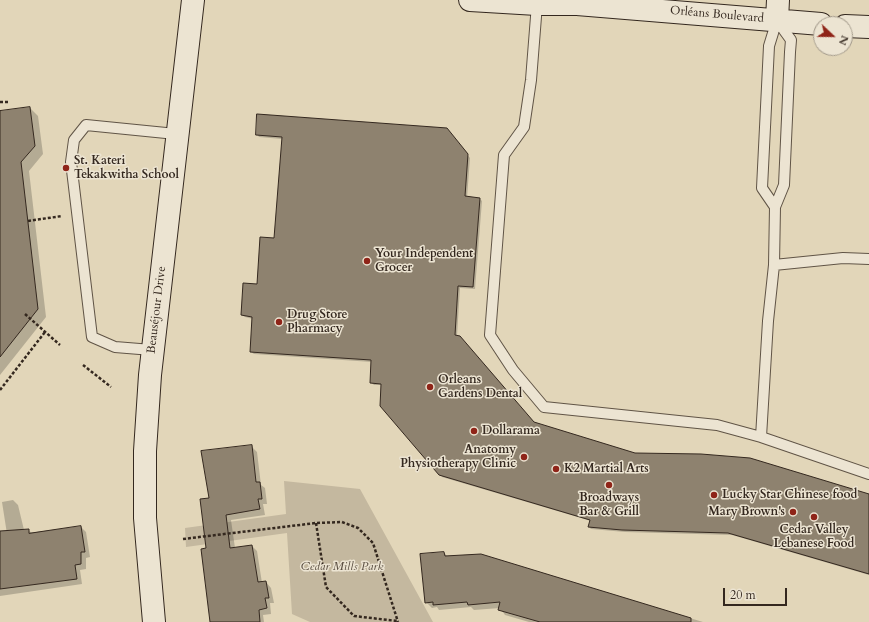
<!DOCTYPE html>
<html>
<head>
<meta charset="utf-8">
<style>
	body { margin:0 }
	#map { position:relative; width:869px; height:622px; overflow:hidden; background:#e2d6b9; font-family:Cardo,serif }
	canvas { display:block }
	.north { position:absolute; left:813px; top:16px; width:40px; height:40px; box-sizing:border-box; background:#ece4d2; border:1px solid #a2998a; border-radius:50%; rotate:112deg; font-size:11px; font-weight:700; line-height:16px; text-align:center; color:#34281f }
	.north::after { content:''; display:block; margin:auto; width:14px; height:18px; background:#8f2418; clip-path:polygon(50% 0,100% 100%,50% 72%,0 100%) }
	.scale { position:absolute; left:723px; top:588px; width:64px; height:18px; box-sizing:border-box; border:2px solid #34281f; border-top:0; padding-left:5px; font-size:12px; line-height:14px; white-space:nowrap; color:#34281f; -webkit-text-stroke:3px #ece4d2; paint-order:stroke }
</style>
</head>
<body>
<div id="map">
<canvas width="869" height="622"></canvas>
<div class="north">N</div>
<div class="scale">20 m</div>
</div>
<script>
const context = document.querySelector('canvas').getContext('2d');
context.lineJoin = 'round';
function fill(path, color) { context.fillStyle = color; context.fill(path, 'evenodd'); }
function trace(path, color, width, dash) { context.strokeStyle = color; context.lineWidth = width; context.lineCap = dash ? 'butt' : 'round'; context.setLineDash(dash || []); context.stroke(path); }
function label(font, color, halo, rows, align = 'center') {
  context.font = font + ' Cardo,serif'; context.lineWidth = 3; context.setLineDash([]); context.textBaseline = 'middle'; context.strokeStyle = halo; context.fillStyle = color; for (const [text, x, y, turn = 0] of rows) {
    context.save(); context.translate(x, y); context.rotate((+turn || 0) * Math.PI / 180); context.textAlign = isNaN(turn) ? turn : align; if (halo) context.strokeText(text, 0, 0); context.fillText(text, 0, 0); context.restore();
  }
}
const green = new Path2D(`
	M284,481L360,489L433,622H310L292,614L287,533L186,547L185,528L286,514Z`);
const shadow = new Path2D(`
	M30,108L38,116L43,154L29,171L46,317L0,375V112Z
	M449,132L470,158L467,198L480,199L482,201L475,289L460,288L457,336L534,424L634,454L869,494V575L732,535L625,532L591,529L589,527L591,521L442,477L382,385H374L371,382L372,362L254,354L251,352L253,319L245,317L242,315L258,285L275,239L282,139L259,137L257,134Z
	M251,446L257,452L261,485L265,488L267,504H263L265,515L231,520L235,548L252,546L257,551L262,583L266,582L271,588L274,603H270L271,614L263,615L264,622H211L207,549L210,498Z
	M13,500L18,505L24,530H28L32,533L81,527L86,532L90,557L86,558V569L80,570L82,584L0,596V535L7,534L2,502Z
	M444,553L448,557L481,555L703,622H529L505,615L500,608L474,610L471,607L439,610L437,607L432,608L426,602Z`);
const building = new Path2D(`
	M30,107L35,146L21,162L38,309L0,357V111Z
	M257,114L447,128L468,154L465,196L480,198L473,287L458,286L455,335L460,336L534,422L635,453L701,454L750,458L869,494V574L728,533L622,530L588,527L590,520L439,475L380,406L381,384L370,383L371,360L250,352L252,317L241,315L243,283L257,284L260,237L274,238L282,137L256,135Z
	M252,445L256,482H260L262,499H258L260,509L226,515L230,548L252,545L258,582L266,581L269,598H265L267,608L259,610L260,622H210L201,549L206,548L200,499L209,498L201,451Z
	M81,526L85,552H81V564L75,565L77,579L0,589V531L29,529V533Z
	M444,552L445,556L481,554L691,618V622H540L498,610L500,602L468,605L467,602L433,605V602L425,603L420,554Z`);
const path = new Path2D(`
	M0,102H8
	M28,221L62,216
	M25,314L60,345
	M83,365L111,387
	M0,390L45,332
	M316,523L326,587L354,616L397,621
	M183,539L316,523L342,522L358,528L373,543L398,622`);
const lane = new Path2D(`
	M537,4L531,80L524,127L504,155L490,335L513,370L544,407L717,425L761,437L869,474
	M775,207L762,188L769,46L777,20
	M774,265L843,258L869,259
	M152,350L115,347L92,337L71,162L74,140L86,125L176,134
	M761,437L768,321L774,265L775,207L784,185L790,52L791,40L778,22`);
const secondary = new Path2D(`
	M470,0L537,4H577L821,24
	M777,20L778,0
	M845,26L869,27
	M154,622L145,518V451L150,375L193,0`);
const markers = [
	[66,168,4,"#8f2418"],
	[367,261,4,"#8f2418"],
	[279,322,4,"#8f2418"],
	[430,387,4,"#8f2418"],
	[474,431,4,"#8f2418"],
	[524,457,4,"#8f2418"],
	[556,469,4,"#8f2418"],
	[609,485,4,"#8f2418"],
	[714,495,4,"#8f2418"],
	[793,512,4,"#8f2418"],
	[814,517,4,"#8f2418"]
];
const streetNames = [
	["Orléans Boulevard",717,15,5],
	["Beauséjour Drive",157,310,-83]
];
const poiNames = [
	["St. Kateri",74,161],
	["Tekakwitha School",74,175],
	["Your Independent",375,254],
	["Grocer",375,268],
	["Drug Store",287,315],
	["Pharmacy",287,329],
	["Orleans",438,380],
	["Gardens Dental",438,394],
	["Dollarama",482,431],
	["Anatomy",516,450,"right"],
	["Physiotherapy Clinic",516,464,"right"],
	["K2 Martial Arts",564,469],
	["Lucky Star Chinese food",722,495],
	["Broadways",609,498,"center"],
	["Bar & Grill",609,512,"center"],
	["Mary Brown's",785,512,"right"],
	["Cedar Valley",814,530,"center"],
	["Lebanese Food",814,544,"center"]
];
const parkNames = [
	["Cedar Mills Park",342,567]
];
fill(green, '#c4b89f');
fill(shadow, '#0003');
fill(building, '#8e826f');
trace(building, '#34281f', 1);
trace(lane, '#605446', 12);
trace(secondary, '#34281f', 24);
trace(path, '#34281f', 2.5, [3, 2]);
trace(lane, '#ece4d2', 10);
trace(secondary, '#ece4d2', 22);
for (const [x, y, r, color] of markers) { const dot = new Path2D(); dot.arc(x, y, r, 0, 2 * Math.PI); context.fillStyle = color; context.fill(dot); trace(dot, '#ece4d2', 1.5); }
label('12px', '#34281f', '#ece4d2', streetNames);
label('bold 12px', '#34281f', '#ece4d2', poiNames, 'left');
label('italic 12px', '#584c3f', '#ece4d2', parkNames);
</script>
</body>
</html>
